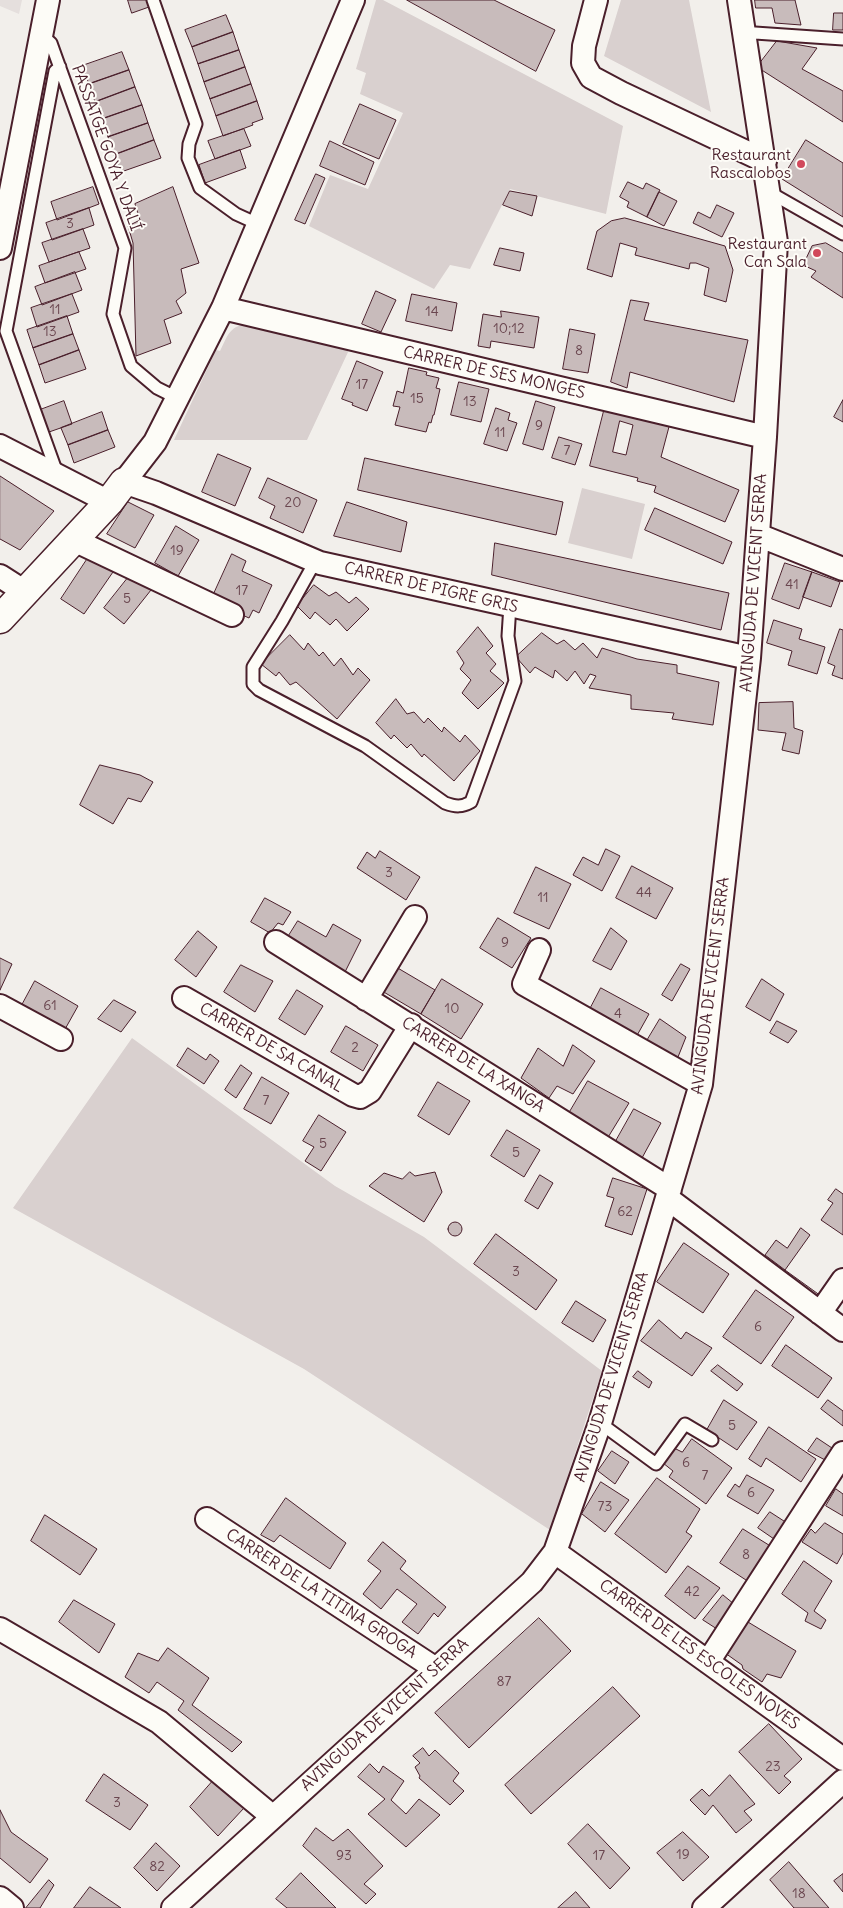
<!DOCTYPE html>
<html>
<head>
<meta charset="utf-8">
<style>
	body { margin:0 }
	canvas { display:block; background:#f2efeb }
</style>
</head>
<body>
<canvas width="843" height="1908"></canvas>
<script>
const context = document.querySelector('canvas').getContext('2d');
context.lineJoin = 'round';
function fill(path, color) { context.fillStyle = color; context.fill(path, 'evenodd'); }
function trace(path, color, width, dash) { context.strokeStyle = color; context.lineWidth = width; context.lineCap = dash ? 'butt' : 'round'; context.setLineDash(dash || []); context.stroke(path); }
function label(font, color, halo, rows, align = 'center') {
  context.font = font + ' Delius,sans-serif'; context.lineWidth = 4; context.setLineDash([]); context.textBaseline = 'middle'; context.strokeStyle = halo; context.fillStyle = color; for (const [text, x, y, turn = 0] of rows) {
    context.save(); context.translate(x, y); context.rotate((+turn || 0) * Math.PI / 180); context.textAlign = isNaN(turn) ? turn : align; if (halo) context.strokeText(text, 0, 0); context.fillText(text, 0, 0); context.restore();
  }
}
const built = new Path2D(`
	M0,0H22L19,14L0,6Z`);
const green = new Path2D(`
	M376,0H383L623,126L606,214L510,189L470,269L450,265L434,289L309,226L330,175L368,189L403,113L360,94L366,73L356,69Z
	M621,0H689L711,112L604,56Z
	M242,325L349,350L307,440H174L216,350L220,351C226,340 228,328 242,325Z
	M582,488L645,504L632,559L568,543Z
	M132,1038L335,1186L424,1237L602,1371L550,1530L304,1369L13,1208Z`);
const building = new Path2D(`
	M128,0H147L149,7L132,13Z
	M407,0H494L555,30L536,71Z
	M755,0H795L801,25L775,23L772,8H756Z
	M834,13H843V30H833Z
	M226,15L233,32L192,47L185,30Z
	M233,32L239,50L198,64L192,47Z
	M777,41L817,48L802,69L843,91V122L757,67Z
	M239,50L245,67L204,82L198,64Z
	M122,52L129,70L89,84L82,66Z
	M245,67L251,84L210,99L204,82Z
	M129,70L135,87L95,102L89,84Z
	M251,84L257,101L216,116L210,99Z
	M135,87L142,105L102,119L95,102Z
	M257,101L263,119L252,123L253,125L223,136L216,116Z
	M360,104L396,120L379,159L343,144Z
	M142,105L148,123L108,137L102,119Z
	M148,123L154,140L114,155L108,137Z
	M244,129L251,146L215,159L208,141Z
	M154,140L161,158L121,172L114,155Z
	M806,140L843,163V217L782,179Z
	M330,141L374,162L365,185L320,166Z
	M240,150L246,168L205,183L199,165Z
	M316,174L325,178L305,224L295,220Z
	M628,182L643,189L646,183L660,190L647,217L627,207L629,202L620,197Z
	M93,187L99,204L57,220L51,202Z
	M173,187L199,263L181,269L186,293L176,301L182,313L164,320L171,343L136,356L133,243L128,226L140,220L135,204Z
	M510,191L537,196L532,216L503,205Z
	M659,192L677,201L664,226L647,217Z
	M717,205L734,213L722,237L693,223L698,212L710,218Z
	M89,208L94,225L52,240L46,223Z
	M625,218L725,246L733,270L726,302L704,295L709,268L696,263H690L689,269L635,255L637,248L620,243L612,277L587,269L597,231L611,221Z
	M83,229L90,248L49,262L42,243Z
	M826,243L843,253V298L811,277L816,271L803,265L812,246Z
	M500,248L524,253L520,271L494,265Z
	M79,252L86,269L45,283L39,266Z
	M75,272L82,290L42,305L35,287Z
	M376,291L396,300L381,332L362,324Z
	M72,294L79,312L37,327L31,308Z
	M412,294L457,303L452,331L406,321Z
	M631,300L649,303L644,320L748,340L734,402L630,372L627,388L611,382Z
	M501,311L539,317L534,348L491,341L490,348L478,346L483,314L501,317Z
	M67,316L73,334L33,348L27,330Z
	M570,329L595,334L588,373L563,369Z
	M73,334L79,350L39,365L33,348Z
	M79,350L86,369L45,383L39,365Z
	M357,361L383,372L367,411L352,405L353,403L342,399Z
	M409,368L427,372L426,375L439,378L436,388L440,389L434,415H433L431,423L429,422L426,432L395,425L400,407L393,406L397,391L403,393Z
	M459,382L489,389L481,422L451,415Z
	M843,400V422L834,417Z
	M64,401L72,424L49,432L40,410Z
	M536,401L555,407L543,450L523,444Z
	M605,407L670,423L661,457L739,490L725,522L654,492L656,486L637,481L638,478L590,466ZM620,421L633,425L626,455L613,452Z
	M496,408L510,413L508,420L517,423L507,451L484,444Z
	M102,412L108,430L68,445L61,428Z
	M108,430L115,447L74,463L68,445Z
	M559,437L582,444L575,465L552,458Z
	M218,454L251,468L235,506L202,492Z
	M365,458L563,502L556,535L358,490Z
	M0,476L54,511L20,550L0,539Z
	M268,478L317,500L303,533L270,518L275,506L259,498Z
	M128,502L154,515L135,548L107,534Z
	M347,502L407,522L401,552L334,536Z
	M655,508L732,542L723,564L645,530Z
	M176,526L199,540L178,576L155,563Z
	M495,543L729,593L721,630L492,575Z
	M232,554L246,561L242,571L272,585L259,613L253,610L249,618L220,605L212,598Z
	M88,558L113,572L84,614L61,599Z
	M785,563L812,572L799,609L772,599Z
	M812,572L840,582L831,607L803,597Z
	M131,574L151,590L124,624L104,608Z
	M314,585L329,596L336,592L349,603L356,597L369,609L347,631L336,619L330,625L315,612L310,619L297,606Z
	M774,620L802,629L799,639L825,647L817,674L788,665L792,651L767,643Z
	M478,627L493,646L486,653L496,664L490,671L504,683L478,709L462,693L471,680L460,669L464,663L457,652Z
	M840,629L843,630V679L832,675L835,666L828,663Z
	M542,633L557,644L564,640L575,650L583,643L597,658L602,648L637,659L677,665V673L719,682L713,725L672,719L674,713L631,709V695L589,688L596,676L590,674L584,684L575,671L567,681L555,670L553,678L535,667L530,673L516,657Z
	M290,635L304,650L308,643L319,656L323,652L334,666L341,658L353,675L358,668L370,680L337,719L296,682L290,685L279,672L276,676L261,664Z
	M396,699L407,714L414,712L424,723L428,718L442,732L444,727L460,742L465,735L480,751L454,781L424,754L422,757L411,744L407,748L394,735L391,739L376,723Z
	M793,702L794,728L803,731L799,754L782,750L786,733L758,730L759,703Z
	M100,765L140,775L153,782L141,802L128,798L113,824L80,805Z
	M606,849L620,856L602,891L573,875L583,857L598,865Z
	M380,851L420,877L406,900L357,868L367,852L375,858Z
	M632,866L673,888L656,919L616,898Z
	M536,867L571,884L549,929L514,913Z
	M265,898L291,912L283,925L278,923L270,933L251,922Z
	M498,918L531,938L512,968L480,948Z
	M298,921L326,937L333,924L361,940L345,972L288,937Z
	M611,928L627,941L611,970L593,961Z
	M198,931L217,947L196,977L175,960Z
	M0,958L12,964L0,990Z
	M681,964L690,969L672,1001L662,995Z
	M241,965L273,981L255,1012L224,992Z
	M396,967L435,990L421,1014L382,991Z
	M442,979L483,1004L461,1039L421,1014Z
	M762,979L784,994L770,1021L746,1007Z
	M35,981L78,1006L64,1031L21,1007Z
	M601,988L649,1014L635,1039L588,1013Z
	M297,990L323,1006L305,1035L279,1019Z
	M114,1000L136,1012L121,1032L98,1019Z
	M660,1019L686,1037L676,1062L645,1044Z
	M777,1021L797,1031L788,1043L770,1033Z
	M346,1026L378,1045L363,1071L331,1052Z
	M573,1045L595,1061L573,1094L557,1086L549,1098L521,1078L538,1048L563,1066Z
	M188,1048L206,1060L210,1054L219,1061L204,1084L177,1066Z
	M241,1065L252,1073L236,1098L225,1090Z
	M262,1077L289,1093L271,1124L244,1109Z
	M588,1081L629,1103L607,1139L568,1115Z
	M438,1082L470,1101L449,1135L418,1116Z
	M634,1109L661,1123L642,1158L616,1141Z
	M319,1115L346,1132L321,1171L305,1161L314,1147L303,1141Z
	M507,1130L540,1150L524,1177L491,1156Z
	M410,1172L415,1176L435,1172L442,1192L424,1222L369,1186L384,1173L402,1179Z
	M540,1175L553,1183L538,1209L525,1201Z
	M613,1178L647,1189L632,1235L605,1226L614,1198L607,1196Z
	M836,1189L843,1194V1235L821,1220L833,1203L828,1200Z
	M448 1229a7 7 0 1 1 14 0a7 7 0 1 1-14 0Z
	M801,1228L810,1235L785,1270L765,1255L776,1240L787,1248Z
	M496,1234L557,1280L536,1310L474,1264Z
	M684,1243L729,1274L703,1313L657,1282Z
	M785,1270L821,1296L816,1303L780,1277Z
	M756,1290L794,1317L761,1364L723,1337Z
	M576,1301L606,1320L593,1342L562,1323Z
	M659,1320L681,1339L686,1332L712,1348L692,1376L641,1341Z
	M786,1345L832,1378L818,1398L772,1366Z
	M718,1365L743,1384L737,1391L711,1371Z
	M638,1371L652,1382L649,1388L633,1377Z
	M724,1400L757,1422L737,1450L707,1430Z
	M828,1400L843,1411V1426L821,1409Z
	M769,1427L816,1459L801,1482L766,1458L761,1467L749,1459Z
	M817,1438L835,1450L827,1461L808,1451Z
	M692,1439L732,1468L706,1504L669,1477L673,1471L663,1463L674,1448L682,1452Z
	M612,1451L629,1462L615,1484L598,1471Z
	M747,1475L774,1490L758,1514L727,1496L735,1484L739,1487Z
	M657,1478L700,1509L686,1532L692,1536L666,1573L615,1534Z
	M601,1482L629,1500L605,1532L582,1514Z
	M836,1489L843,1494V1516L826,1506Z
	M286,1498L346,1543L330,1569L280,1535L274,1542L261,1535Z
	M770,1512L787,1523L774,1539L758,1528Z
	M45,1515L97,1549L80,1575L31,1541Z
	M825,1523L843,1534V1553L837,1564L802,1542L811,1529L815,1533Z
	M743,1529L772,1547L749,1582L720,1563Z
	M383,1542L406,1561L400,1569L446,1607L438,1617L434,1613L418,1634L402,1622L417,1604L397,1589L381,1609L363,1594L381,1571L368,1561Z
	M804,1561L832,1581L814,1611L826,1620L821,1629L805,1621L808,1613L782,1594Z
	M688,1566L720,1588L695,1619L665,1596Z
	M723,1595L734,1604L717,1629L703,1620Z
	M74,1600L115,1624L99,1653L59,1622Z
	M539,1618L571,1651L469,1748L435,1713Z
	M743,1619L796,1651L781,1678L767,1674L762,1682L743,1669L742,1665L725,1653Z
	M168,1648L209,1678L192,1705L242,1742L232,1752L178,1710L184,1701L157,1682L149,1693L125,1677L138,1653L158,1661Z
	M613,1687L640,1716L531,1814L505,1785Z
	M769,1724L802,1759L784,1776L791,1782L779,1794L739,1752Z
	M423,1748L429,1756L435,1750L459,1773L453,1781L464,1791L450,1805L419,1778L420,1776L415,1767L420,1763L413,1756Z
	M370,1764L379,1773L383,1766L404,1781L391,1800L406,1814L419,1799L440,1815L406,1847L368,1814L385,1799L358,1777Z
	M104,1774L148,1805L130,1830L86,1801Z
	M730,1775L755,1804L744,1811L752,1820L736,1833L713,1805L705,1815L690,1800L702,1789L709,1796Z
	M212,1782L244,1808L218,1836L190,1807Z
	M0,1810L11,1832L48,1859L30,1883L0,1858Z
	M588,1824L630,1868L610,1889L568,1844Z
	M316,1828L333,1841L348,1829L383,1866L364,1884L376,1894L366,1904L303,1846Z
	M683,1832L709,1857L683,1881L657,1853Z
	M156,1843L180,1866L157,1891L134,1868Z
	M789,1862L829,1908H794L770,1880Z
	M301,1873L336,1908H287L276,1899Z
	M843,1874V1892L834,1881Z
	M49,1880L54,1885L40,1908H26Z
	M90,1887L121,1908H74Z
	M576,1892L590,1908H558Z`);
const service = new Path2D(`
	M153,0L196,124L189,144L188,158L200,188L236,214L260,225
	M745,34L755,33L843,39
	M42,35L51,43L56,57L125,248L113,314L131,366L157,388L177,398
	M769,192L843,234
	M57,473L6,331L55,71L60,67
	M320,563L311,569L282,621L253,667V684L259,690L365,746L445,803C456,807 462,807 471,802L515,681L508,636L510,605
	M600,1423L656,1464L685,1424L712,1440`);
const minor = new Path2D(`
	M353,0L223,308L155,442L124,482L156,493L320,563L749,658
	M596,0L584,46L583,63L591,77L621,93L765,161
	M0,248L48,0
	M223,308L765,437
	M0,446L109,502
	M758,535L843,569
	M74,540L232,615
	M0,576L25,592
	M276,942L670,1189
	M539,950L524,984L701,1084
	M184,998L353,1095L360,1097L370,1091L411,1025
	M366,999L415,917
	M0,1006L61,1039
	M667,1198L843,1330
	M820,1313L843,1280
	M207,1519L436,1669
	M555,1552L843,1759
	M0,1629L159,1722L273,1817
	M708,1662L843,1453
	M0,1898L12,1908
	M173,1908L532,1582L555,1552L600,1423L701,1084L749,658L765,437L776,242L739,0
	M704,1908L843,1781`);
const tertiary = new Path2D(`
	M0,619L109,502L124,482`);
const markers = [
	[801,164,5,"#d1495b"],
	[817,253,5,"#d1495b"]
];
const numberNames = [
	["3",70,224],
	["11",55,310],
	["14",432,312],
	["10;12",509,329],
	["13",50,332],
	["8",579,351],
	["17",362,385],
	["15",417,399],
	["13",470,402],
	["9",539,426],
	["11",500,433],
	["7",567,451],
	["20",293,503],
	["19",177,551],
	["41",792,585],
	["17",242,591],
	["5",127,599],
	["3",389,873],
	["44",644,893],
	["11",543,898],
	["9",505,943],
	["61",50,1006],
	["10",452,1009],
	["4",618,1014],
	["2",355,1048],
	["7",266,1101],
	["5",323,1144],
	["5",516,1153],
	["62",625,1212],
	["3",516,1272],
	["6",758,1327],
	["5",732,1426],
	["6",686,1463],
	["7",705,1476],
	["6",751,1493],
	["73",605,1507],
	["8",746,1555],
	["42",692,1592],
	["87",504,1682],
	["23",773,1767],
	["3",117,1803],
	["19",683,1855],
	["93",344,1856],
	["17",599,1856],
	["82",157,1867],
	["18",799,1894]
];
const streetNames = [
	["PASSATGE GOYA Y DALÍ",106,148,70],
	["CARRER DE SES MONGES",494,373,13],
	["AVINGUDA DE VICENT SERRA",754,583,-86],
	["CARRER DE PIGRE GRIS",431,588,13],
	["AVINGUDA DE VICENT SERRA",711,986,-83],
	["CARRER DE SA CANAL",271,1048,30],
	["CARRER DE LA XANGA",473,1065,32],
	["AVINGUDA DE VICENT SERRA",612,1377,-73],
	["CARRER DE LA TITINA GROGA",321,1594,33],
	["CARRER DE LES ESCOLES NOVES",699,1655,36],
	["AVINGUDA DE VICENT SERRA",385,1715,-42]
];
const poiNames = [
	["Restaurant",791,155],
	["Rascalobos",791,173],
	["Restaurant",807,244],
	["Can Sala",807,262]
];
fill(built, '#e5dfdd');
fill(green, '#d9d0cf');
fill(building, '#c8bbbb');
trace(building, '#4a1f2b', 1);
trace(service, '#4a1f2b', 15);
trace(minor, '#4a1f2b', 26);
trace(tertiary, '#4a1f2b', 31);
trace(service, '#fdfcf7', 11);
trace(minor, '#fdfcf7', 22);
trace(tertiary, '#fdfcf7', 28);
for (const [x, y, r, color] of markers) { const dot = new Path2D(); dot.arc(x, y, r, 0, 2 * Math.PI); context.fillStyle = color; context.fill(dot); trace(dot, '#fdfcf7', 2); }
label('14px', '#6a464f', null, numberNames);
label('16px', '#4a1f2b', '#fdfcf7', streetNames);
label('16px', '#4a1f2b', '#fdfcf7', poiNames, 'right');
</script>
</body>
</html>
